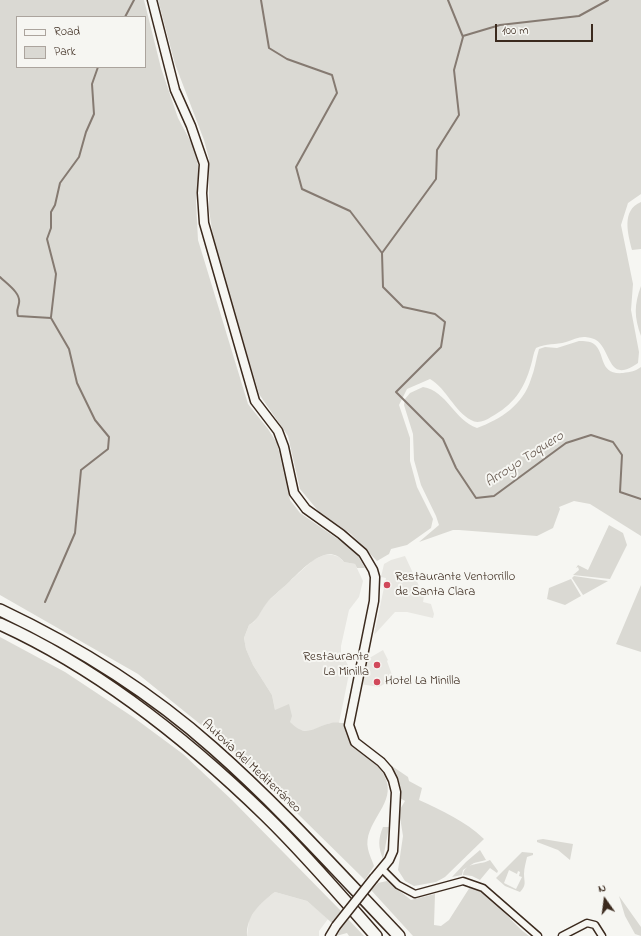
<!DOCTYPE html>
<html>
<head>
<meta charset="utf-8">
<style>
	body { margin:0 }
	#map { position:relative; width:641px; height:936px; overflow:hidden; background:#f6f6f2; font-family:"Indie Flower",sans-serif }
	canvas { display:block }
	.legend { position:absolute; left:16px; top:16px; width:130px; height:52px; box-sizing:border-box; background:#f6f6f2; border:1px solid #aba49d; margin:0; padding:5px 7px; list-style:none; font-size:12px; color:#3b2a1e }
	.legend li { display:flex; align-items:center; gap:8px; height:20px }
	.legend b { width:20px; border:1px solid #aba49d }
	.north { position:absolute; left:585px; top:880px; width:40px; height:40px; -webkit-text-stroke:3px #f6f6f2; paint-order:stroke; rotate:346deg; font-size:11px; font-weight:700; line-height:16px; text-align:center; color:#3b2a1e }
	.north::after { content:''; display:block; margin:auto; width:14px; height:18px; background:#3b2a1e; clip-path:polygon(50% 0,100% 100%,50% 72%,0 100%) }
	.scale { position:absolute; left:495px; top:24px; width:98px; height:18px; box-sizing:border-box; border:2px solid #3b2a1e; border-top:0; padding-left:5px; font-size:12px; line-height:14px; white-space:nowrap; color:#3b2a1e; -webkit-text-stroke:3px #f6f6f2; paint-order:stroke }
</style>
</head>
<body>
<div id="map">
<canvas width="641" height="936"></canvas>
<ul class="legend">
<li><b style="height:5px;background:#f6f6f2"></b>Road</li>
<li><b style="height:11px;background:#dad9d3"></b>Park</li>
</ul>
<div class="north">N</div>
<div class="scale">100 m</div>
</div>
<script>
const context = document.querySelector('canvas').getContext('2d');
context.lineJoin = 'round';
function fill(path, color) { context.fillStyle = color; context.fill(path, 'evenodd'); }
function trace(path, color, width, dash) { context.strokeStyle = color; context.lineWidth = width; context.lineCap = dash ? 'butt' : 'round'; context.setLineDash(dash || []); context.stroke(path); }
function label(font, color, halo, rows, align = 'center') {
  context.font = font + ' "Indie Flower",sans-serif'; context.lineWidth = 4; context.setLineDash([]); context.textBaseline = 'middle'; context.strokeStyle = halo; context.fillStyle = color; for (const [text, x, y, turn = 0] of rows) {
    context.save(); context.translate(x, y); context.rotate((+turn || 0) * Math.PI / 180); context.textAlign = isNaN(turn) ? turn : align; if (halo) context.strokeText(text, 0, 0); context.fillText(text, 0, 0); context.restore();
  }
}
const built = new Path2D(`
	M324,555H333L339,557L344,562L355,564L363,581L359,597L349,610L341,646V652L350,669L339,723H330L310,731L298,730L275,710L272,695L253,665L246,649L244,638L249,625L254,622L266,603L313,560Z
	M405,556L420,588L425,591L423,602L431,604L434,614L433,618L407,612H395L374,635L386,578L381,577L384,564L391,560Z
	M383,650L388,660L387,661L392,675L391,680L379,687L360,684L366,660Z
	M275,892L307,901L328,919L319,931V936H247L249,920L255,910L260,903Z`);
const green = new Path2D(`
	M0,0H144L161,68L178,118L193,146L199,169L196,203L198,240L248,404L268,429L277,443L290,500L300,513L345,544L358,556L365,568H357L355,564L344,562C327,540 301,571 288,583C281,590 272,596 266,604C260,612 258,620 249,625L244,638L246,649L253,665L272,695L275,710L289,704L292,716L290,722C307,739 313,727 331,723C335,722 340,723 344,723C346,731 347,738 353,745C364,758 383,764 387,783C393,806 363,824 368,849C369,854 372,860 374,866L365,880L236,753L138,674L0,595ZM17,17H145V67H17Z
	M158,0H641V194L628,203L621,225L633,284L631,310L639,352L638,363C607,385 612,350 596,340C593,338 587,337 584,337C578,337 572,340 566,342C556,345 546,343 536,348C533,354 533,359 531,365C524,390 513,405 491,417C485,421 477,424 471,420C454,411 447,389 430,379L407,389L399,405L410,438V461L417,487L433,519L431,528L407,545L391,549L389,554L377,561L351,534L320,513L300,489L288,436L259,394L214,243L209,210V159L204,140L175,64Z
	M641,202V249L632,250C628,234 621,210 641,202Z
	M641,286V336C634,317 634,305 641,286Z
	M579,341C584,341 590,341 594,344C606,353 598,375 623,373C630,372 636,371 641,367V536L590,504L574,501L559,507L560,509L553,528L537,536L459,530H453L419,542L439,525L436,516L421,485L414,460L413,434L404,405L405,399L410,393L423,387C447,391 454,420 477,428C501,419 523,405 531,379C535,369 536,359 539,349L545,347L557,348Z
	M609,525L623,533L627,545L610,579L573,575L579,570L578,567L576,568L578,565L588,570Z
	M574,576L608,581L583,595L572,578Z
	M571,579L581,596L565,605L547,599L549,588Z
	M641,585V652L616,644Z
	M0,637L65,672L133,717L183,754L232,800L341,911L333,922L332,923L307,901L275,892C260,903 246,916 247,936H0Z
	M389,764L408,777L409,781L422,788L419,800C443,811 465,821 484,839L445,877L436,882L414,886L405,881L398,870L403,836L399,811L405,801L400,798C400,785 396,776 389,764Z
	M383,827H389L383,859C378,847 378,839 383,827Z
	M543,839L573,844L570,860L558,850L537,842V840Z
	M480,850L486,860L474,863L463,870L462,875L452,877L466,862Z
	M522,852L533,853V855L527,857C526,862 524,868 524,874C524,882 527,885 520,892L505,886L496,878ZM509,870L517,874L518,871L520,872L519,876L522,877L516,889L504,883Z
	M490,860L498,871L497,873L490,868L480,880L472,876L463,875C464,862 482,865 490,860Z
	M387,881L411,900L435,894L434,925L441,926L449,920L470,887C491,893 511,923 529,936H413L371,890L378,883Z
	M619,896L641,927V936L635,934L625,916Z
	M348,919L364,936H349L347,933L336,936Z`);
const stream = new Path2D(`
	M261,0L269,48L287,59L332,75L337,93L296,167L302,189L350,211L382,253L383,287L403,307L435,314L445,322L441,347L396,392L443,439L456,468L476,498L494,496L566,443L591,435L613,442L622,455L620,492L641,499
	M125,17L134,0
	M463,36L500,25L579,16L608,0
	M382,253L436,179L437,150L459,115L454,70L463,37L448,0
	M0,277C7,284 21,293 19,303C18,309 16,310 18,316L51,318L69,349L77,383L95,420L109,437L108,449L81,470L75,533L45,602
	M51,317L56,274L47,239L51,228V212L55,205L60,183L79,157L86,132L94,114L92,84L98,67`);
const minor = new Path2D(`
	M382,869L398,885L415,894L463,881L483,888L538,936
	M562,936L587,923L595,925L602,936`);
const secondary = new Path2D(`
	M152,0L175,90L191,126L204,164L202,193L204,223L255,401L278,431L284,447L294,493L306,509L341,534L363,553L373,570L375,577L374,601L349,725L355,742L381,762L388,770L393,780L396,792L393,851L389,860L374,878
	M330,936L336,926`);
const motorway = new Path2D(`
	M0,610C76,646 150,692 213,748C279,806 338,872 399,936
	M0,624C99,669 188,740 266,816C305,854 340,895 376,936`);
const secondaryBridge = new Path2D(`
	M336,926L374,878`);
const markers = [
	[387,585,4,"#d1495b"],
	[377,665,4,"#d1495b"],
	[377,682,4,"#d1495b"]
];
const poiNames = [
	["Restaurante Ventorrillo",395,578],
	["de Santa Clara",395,593],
	["Restaurante",369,658,"right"],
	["La Minilla",369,673,"right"],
	["Hotel La Minilla",385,682]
];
const streetNames = [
	["Autovía del Mediterráneo",251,767,43]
];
const waterNames = [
	["Arroyo Toquero",525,460,-33]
];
fill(built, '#e8e7e2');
fill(green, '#dad9d3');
trace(stream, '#857a71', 2);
trace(minor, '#3b2a1e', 9);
trace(secondary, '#3b2a1e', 11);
trace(motorway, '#3b2a1e', 14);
trace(minor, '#f6f6f2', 6);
trace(secondary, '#f6f6f2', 8);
trace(motorway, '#f6f6f2', 11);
trace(secondaryBridge, '#3b2a1e', 11, []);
trace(secondaryBridge, '#f6f6f2', 8);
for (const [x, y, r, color] of markers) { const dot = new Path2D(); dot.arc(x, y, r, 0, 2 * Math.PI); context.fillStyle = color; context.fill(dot); trace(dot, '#f6f6f2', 1.5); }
label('13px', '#3b2a1e', '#f6f6f2', poiNames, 'left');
label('13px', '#3b2a1e', '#f6f6f2', streetNames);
label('italic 14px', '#605248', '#f6f6f2', waterNames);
</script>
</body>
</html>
